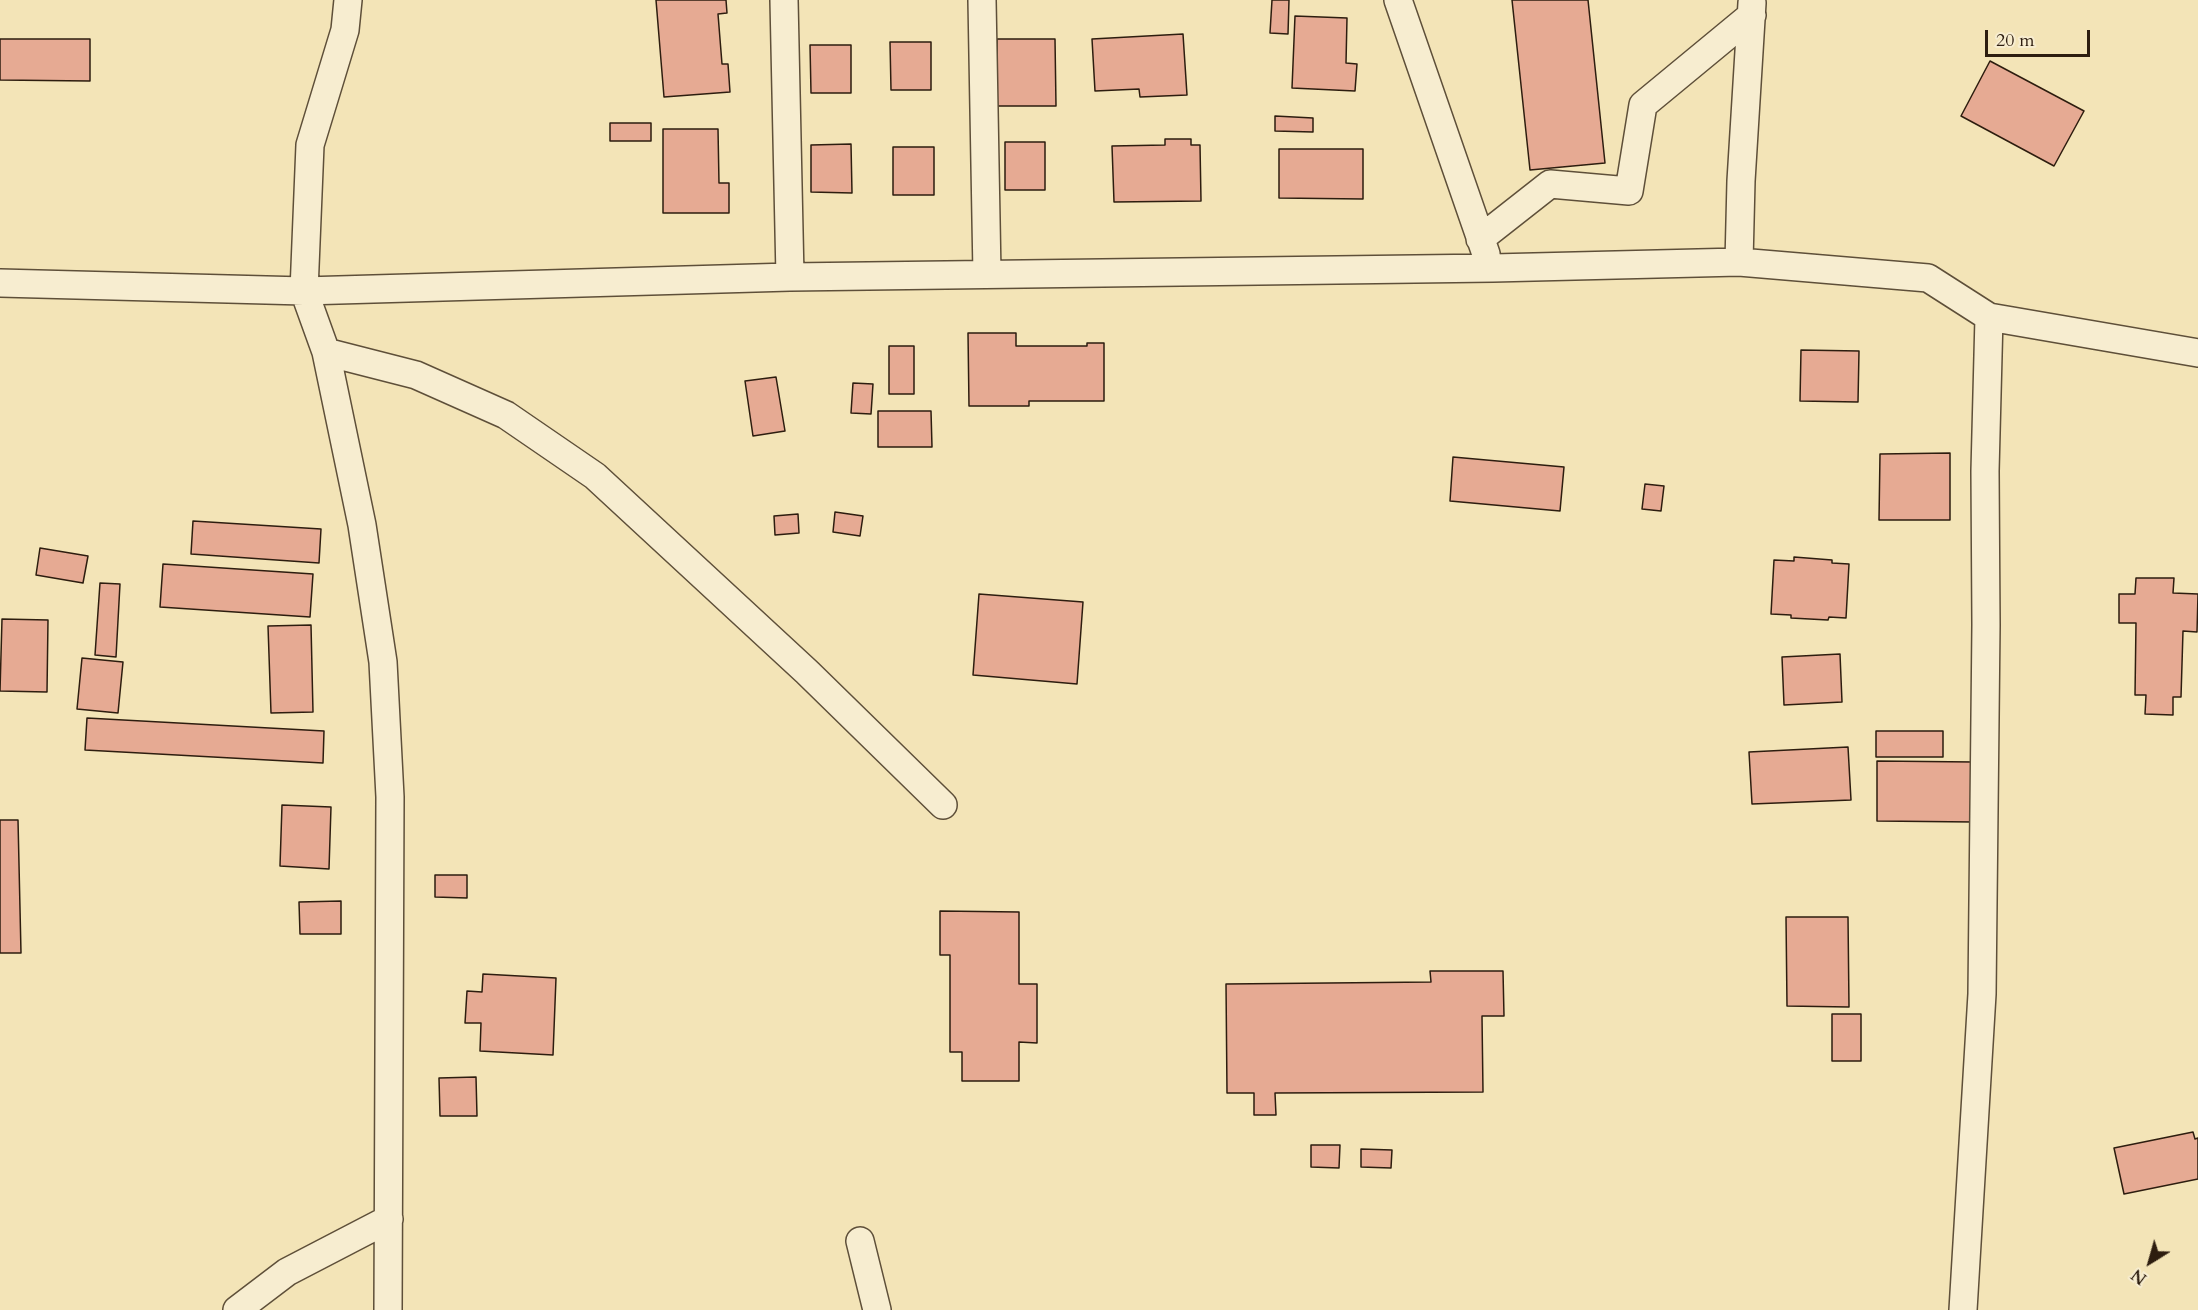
<!DOCTYPE html>
<html>
<head>
<meta charset="utf-8">
<style>
	body { margin:0 }
	#map { position:relative; width:2198px; height:1310px; overflow:hidden; background:#f3e4b7; font-family:Cardo,serif }
	canvas { display:block }
	.north { position:absolute; left:2120px; top:1232px; width:60px; height:60px; -webkit-text-stroke:4px #f7edd0; paint-order:stroke; rotate:217deg; font-size:16px; font-weight:700; line-height:24px; text-align:center; color:#2d1d0f }
	.north::after { content:''; display:block; margin:auto; width:21px; height:27px; background:#2d1d0f; clip-path:polygon(50% 0,100% 100%,50% 72%,0 100%) }
	.scale { position:absolute; left:1985px; top:30px; width:105px; height:27px; box-sizing:border-box; border:3px solid #2d1d0f; border-top:0; padding-left:8px; font-size:18px; line-height:21px; white-space:nowrap; color:#2d1d0f; -webkit-text-stroke:4px #f7edd0; paint-order:stroke }
</style>
</head>
<body>
<div id="map">
<canvas width="2198" height="1310"></canvas>
<div class="north">N</div>
<div class="scale">20 m</div>
</div>
<script>
const context = document.querySelector('canvas').getContext('2d');
context.lineJoin = 'round';
function fill(path, color) { context.fillStyle = color; context.fill(path, 'evenodd'); }
function trace(path, color, width, dash) { context.strokeStyle = color; context.lineWidth = width; context.lineCap = dash ? 'butt' : 'round'; context.setLineDash(dash || []); context.stroke(path); }
const building = new Path2D(`
	M656,0H726L727,13L718,14L722,64H728L730,92L664,97Z
	M1272,0H1289L1288,34L1270,33Z
	M1512,0H1588L1605,163L1530,170Z
	M1295,16L1347,18L1346,63L1357,64L1355,91L1292,88Z
	M1183,34L1187,95L1140,97L1139,89L1095,91L1092,39Z
	M0,39H90V81L0,80Z
	M997,39H1055L1056,106H997Z
	M890,42H931V90H891Z
	M810,45H851V93H811Z
	M1990,61L2084,111L2054,166L1961,116Z
	M1275,116L1313,118V132L1275,131Z
	M610,123H651V141H610Z
	M663,129H718L719,183H729V213H663Z
	M1165,139H1191V145H1200L1201,201L1114,202L1112,146L1165,145Z
	M1005,142H1045V190H1005Z
	M851,144L852,193L811,192V145Z
	M893,147H934V195H893Z
	M1279,149H1363V199L1279,198Z
	M968,333H1016V346H1087V343H1104V401H1029V406H969Z
	M889,346H914V394H889Z
	M1801,350L1859,351L1858,402L1800,401Z
	M776,377L785,431L753,436L745,381Z
	M853,383L873,384L871,414L851,413Z
	M878,411H931L932,447H878Z
	M1950,453V520H1879L1880,454Z
	M1453,457L1564,467L1560,511L1450,501Z
	M1645,484L1664,486L1661,511L1642,509Z
	M835,512L863,516L860,536L833,532Z
	M798,514L799,533L775,535L774,516Z
	M193,521L321,529L319,563L191,554Z
	M40,548L88,556L83,583L36,575Z
	M1794,557L1832,560V563L1849,564L1846,618L1829,617L1828,620L1791,618V615L1771,614L1774,560L1794,561Z
	M163,564L313,574L310,617L160,607Z
	M2136,578H2174L2173,593L2198,594L2197,632L2183,631L2181,697H2173V715L2145,714L2146,695H2135L2136,623H2119V594H2135Z
	M100,583L120,584L116,657L95,655Z
	M979,594L1083,602L1077,684L973,675Z
	M2,619L48,620L47,692L0,691Z
	M311,625L313,712L271,713L268,626Z
	M1840,654L1842,702L1784,705L1782,657Z
	M82,658L123,662L118,713L77,709Z
	M87,718L324,731L323,763L85,750Z
	M1876,731H1943V757H1876Z
	M1848,747L1851,800L1752,804L1749,752Z
	M1877,761L1974,762V822L1877,821Z
	M282,805L331,807L329,869L280,866Z
	M0,820H18L21,953H0Z
	M435,875H467V898L435,897Z
	M341,901V934H300L299,902Z
	M940,911L1019,912V984H1037V1043L1019,1042V1081H962V1052H950V955H940Z
	M1786,917H1848L1849,1007L1787,1006Z
	M1430,971H1503L1504,1016H1482L1483,1092L1275,1093L1276,1115H1254V1093H1227L1226,984L1431,982Z
	M483,974L556,978L553,1055L480,1051L481,1023H465L467,991L482,992Z
	M1832,1014H1861V1061H1832Z
	M476,1077L477,1116H440L439,1078Z
	M2193,1132L2195,1139L2198,1138V1179L2124,1194L2114,1148Z
	M1311,1145H1340L1339,1168L1311,1167Z
	M1361,1149L1392,1150L1391,1168L1361,1167Z`);
const street = new Path2D(`
	M348,0L345,30L310,145L304,291L326,352L362,525L383,662L390,797L388,1310
	M784,0L790,277
	M982,0L987,274
	M1398,0L1486,254
	M1480,239L1550,184L1629,191L1643,105L1752,15
	M1739,262L1741,181L1752,3
	M0,283L304,291L790,277L1493,268L1739,262L1928,278L1989,317L2198,353
	M326,352L416,375L506,415L595,476L807,672L943,805
	M860,1241L877,1310
	M237,1310L287,1272L389,1219
	M1963,1310L1982,994L1986,625L1985,471L1989,317`);
fill(building, '#e6aa93');
trace(building, '#2d1d0f', 1.5);
trace(street, '#5e4f39', 30);
trace(street, '#f7edd0', 27);
</script>
</body>
</html>
